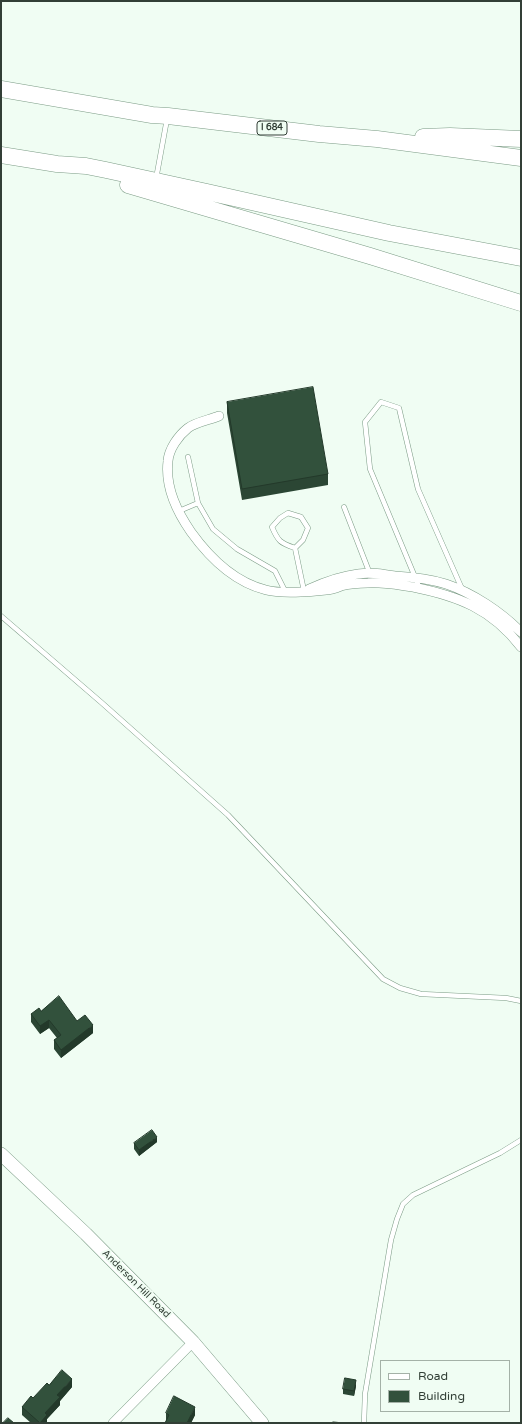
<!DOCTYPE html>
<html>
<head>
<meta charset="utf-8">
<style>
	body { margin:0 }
	#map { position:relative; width:522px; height:1424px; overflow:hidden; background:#f0fdf3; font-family:"Varela Round",sans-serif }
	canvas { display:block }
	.frame { position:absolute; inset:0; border:2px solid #323f36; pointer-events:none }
	.legend { position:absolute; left:380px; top:1360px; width:130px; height:52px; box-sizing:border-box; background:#f0fdf3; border:1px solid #a4b1a7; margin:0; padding:5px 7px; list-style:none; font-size:12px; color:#323f36 }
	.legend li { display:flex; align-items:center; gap:8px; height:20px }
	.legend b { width:20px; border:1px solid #a4b1a7 }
</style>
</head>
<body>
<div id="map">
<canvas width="522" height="1424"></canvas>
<div class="frame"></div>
<ul class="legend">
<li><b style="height:5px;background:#fff"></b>Road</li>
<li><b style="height:11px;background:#32513c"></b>Building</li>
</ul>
</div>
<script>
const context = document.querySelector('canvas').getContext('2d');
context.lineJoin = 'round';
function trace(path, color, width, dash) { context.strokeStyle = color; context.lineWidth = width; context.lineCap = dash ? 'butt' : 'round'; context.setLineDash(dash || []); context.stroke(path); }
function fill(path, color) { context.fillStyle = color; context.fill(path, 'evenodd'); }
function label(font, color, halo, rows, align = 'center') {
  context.font = font + ' "Varela Round",sans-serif'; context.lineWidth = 4; context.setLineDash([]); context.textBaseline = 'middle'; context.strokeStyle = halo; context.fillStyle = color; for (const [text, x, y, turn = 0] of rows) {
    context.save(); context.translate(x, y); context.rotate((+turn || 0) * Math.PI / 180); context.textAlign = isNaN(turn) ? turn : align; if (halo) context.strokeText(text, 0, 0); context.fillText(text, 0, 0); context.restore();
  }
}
const lane = new Path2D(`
	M156,179L167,119
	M188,457L198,503L213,529L237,549L275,571L285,591
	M344,507L370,574
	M179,511L198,503
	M288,513L301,517L308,528L303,540L295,548C280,543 278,541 272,527L280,518Z
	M295,548L304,591
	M420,589L370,469L365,422L381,402L399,408L418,489L462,589
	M1,616L102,703L228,815L383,979L400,988L421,994L506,998L521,1001
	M364,1423L365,1394L391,1240L397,1219L403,1204L413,1195L500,1153L521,1140`);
const street = new Path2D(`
	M219,416C209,420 196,422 188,428C178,436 169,449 168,461C165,486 177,512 191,532C209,557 234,582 266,590C281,594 310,592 326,590C331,590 336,588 341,586C349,584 359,583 368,583C383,582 398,585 413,587C458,596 492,609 521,647
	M309,589C325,582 341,576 358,574C371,572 383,574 395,576C412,577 430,579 446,584C473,593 501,612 521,632
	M113,1423L193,1342`);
const secondary = new Path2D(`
	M1,1154L86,1234L193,1342L262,1423`);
const highway = new Path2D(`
	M1,89L152,115L168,116L319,134L377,139L521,158
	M423,137L450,136L521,139
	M1,155L57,164L86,166L106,170L207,192L389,233L521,258
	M128,185L370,256L521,303`);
const wall = new Path2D(`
	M227,402L328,474V485L242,500L227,413Z
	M41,1011L77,1021L93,1033L61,1058L54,1049V1040L57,1038L49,1028L40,1034L31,1022V1014Z
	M157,1142L139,1156L134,1149V1143Z
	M49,1385L72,1387L60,1401V1405L47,1419V1423H31L22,1415V1407Z
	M356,1386L354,1396L343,1394V1389Z
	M166,1413L195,1415L191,1423H165L166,1421Z`);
const shadedWall = new Path2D(`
	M49,1020V1028L40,1034V1026Z
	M93,1025V1033L61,1058V1050Z
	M157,1137V1142L139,1156V1150Z
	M72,1379V1387L60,1401V1405L47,1419V1423H40L45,1413L57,1395Z
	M356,1380V1386L354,1396V1391Z
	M195,1407V1415L191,1423H187Z`);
const building = new Path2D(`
	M313,387L328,474L242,489L227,402Z
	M59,996L77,1021L85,1015L93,1025L61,1050L54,1040L61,1035L49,1020L40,1026L31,1014L39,1008L41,1011Z
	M152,1130L157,1137L139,1150L134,1143Z
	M62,1370L72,1379L57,1395L60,1397L45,1413L47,1415L40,1423L22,1407L31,1396L33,1398L47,1383L49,1385Z
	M345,1378L356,1380L354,1391L343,1389Z
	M174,1396L195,1407L187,1423H165L169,1415L166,1413Z
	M8,1418L14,1423H3Z
	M333,1422L344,1423H333Z`);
const shields = [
	[272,128,30]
];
const shieldNames = [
	["I 684",272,128]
];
const streetNames = [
	["Anderson Hill Road",136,1284,45]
];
trace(lane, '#7b9b85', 5.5);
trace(street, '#7b9b85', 10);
trace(secondary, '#7b9b85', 14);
trace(highway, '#7b9b85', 17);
trace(lane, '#fff', 4.5);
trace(street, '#fff', 9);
trace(secondary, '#fff', 13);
trace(highway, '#fff', 16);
fill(wall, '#2b4634');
fill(shadedWall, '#23392a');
fill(building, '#32513c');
trace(building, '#23392a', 1);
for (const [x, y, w] of shields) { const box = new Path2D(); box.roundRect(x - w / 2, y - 7, w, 14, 3); context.fillStyle = '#f0fdf3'; context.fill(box); trace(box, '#323f36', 1); }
label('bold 9px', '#323f36', null, shieldNames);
label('10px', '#323f36', '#f0fdf3', streetNames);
</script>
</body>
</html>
